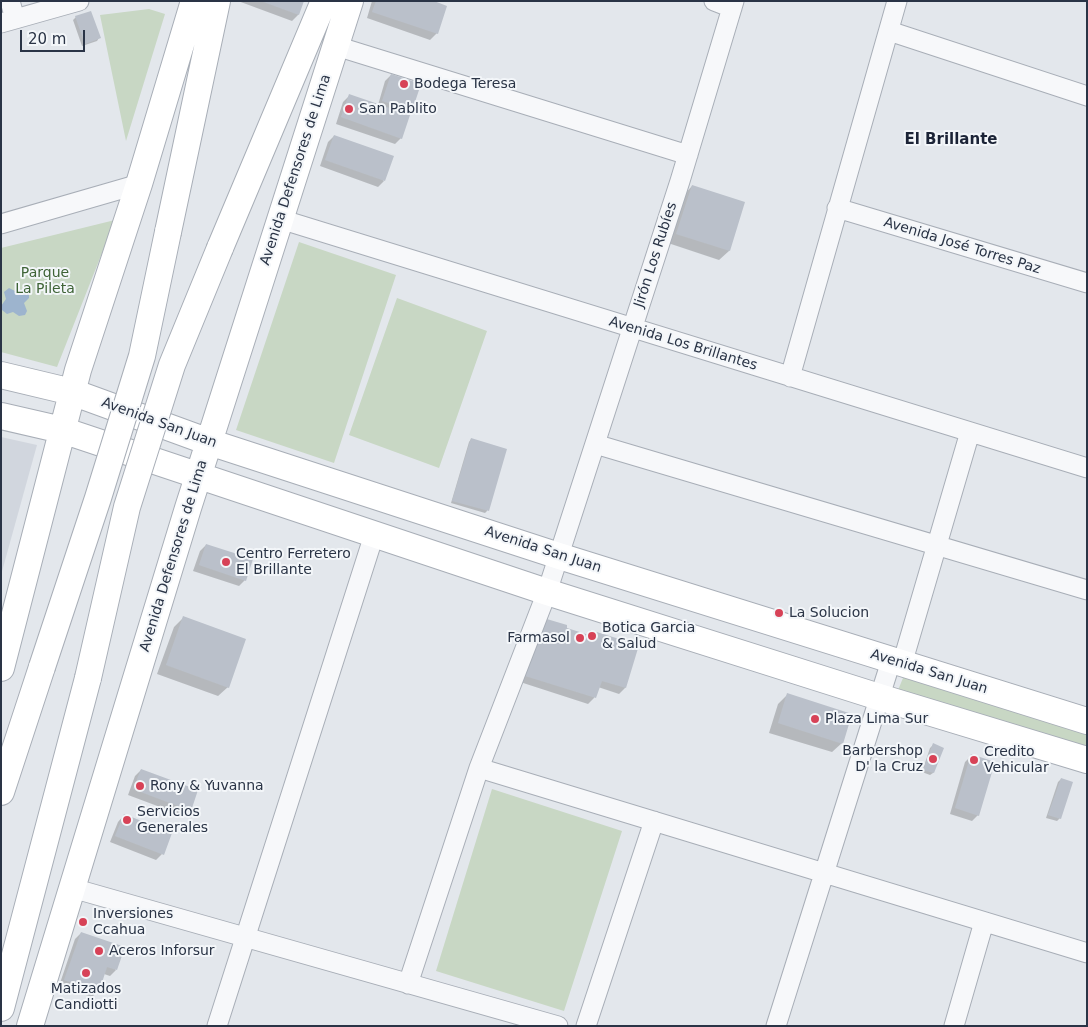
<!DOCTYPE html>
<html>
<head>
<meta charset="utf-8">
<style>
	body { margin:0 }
	#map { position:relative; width:1088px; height:1027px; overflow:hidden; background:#e3e7ec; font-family:"DejaVu Sans",sans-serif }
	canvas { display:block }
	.frame { position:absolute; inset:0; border:2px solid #2a3446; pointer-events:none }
	.scale { position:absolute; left:20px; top:30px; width:65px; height:22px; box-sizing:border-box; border:2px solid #2a3446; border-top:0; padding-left:6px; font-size:15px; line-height:18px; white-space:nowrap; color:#2a3446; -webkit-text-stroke:4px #f3f6f9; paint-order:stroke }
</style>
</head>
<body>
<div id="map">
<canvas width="1088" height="1027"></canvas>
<div class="frame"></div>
<div class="scale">20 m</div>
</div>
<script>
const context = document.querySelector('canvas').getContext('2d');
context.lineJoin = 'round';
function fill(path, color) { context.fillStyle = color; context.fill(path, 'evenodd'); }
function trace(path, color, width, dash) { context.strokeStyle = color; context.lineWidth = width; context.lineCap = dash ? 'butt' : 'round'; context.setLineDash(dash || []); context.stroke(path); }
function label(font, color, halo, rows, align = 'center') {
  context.font = font + ' "DejaVu Sans",sans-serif'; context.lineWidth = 4; context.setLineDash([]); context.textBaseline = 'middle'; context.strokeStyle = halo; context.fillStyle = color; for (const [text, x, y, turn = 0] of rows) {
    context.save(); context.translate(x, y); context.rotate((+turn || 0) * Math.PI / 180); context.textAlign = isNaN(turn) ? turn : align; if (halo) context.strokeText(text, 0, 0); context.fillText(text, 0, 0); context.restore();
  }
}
const built = new Path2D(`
	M1,437L37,445L1,575Z`);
const green = new Path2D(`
	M149,9L165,14L126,141L100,15Z
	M115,220L57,367L1,352V248Z
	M299,242L396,275L334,463L236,430Z
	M397,298L487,331L439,468L349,435Z
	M903,678H908L1087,731V751L896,695Z
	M492,789L622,831L564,1011L436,971Z`);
const water = new Path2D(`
	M9,288L17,292L24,290L29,294V298L24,303L27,311L25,315L19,316L13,312L7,314L2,310L1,306L6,299L4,292Z`);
const shadow = new Path2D(`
	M238,1H302L298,15L292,21Z
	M372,1H430L437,33L430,40L367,18Z
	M76,17L99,38L97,41L82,46L73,20Z
	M391,75L411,110L406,115L401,138L395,144L336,124L343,102L349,96L378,105L385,81Z
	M334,136L384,181L378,187L320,166L328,142Z
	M692,186L744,203L729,251L719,260L668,243L683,196Z
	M471,439L505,449L487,511L485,513L451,503L469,442Z
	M206,545L245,580L239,586L193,571L200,551Z
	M183,618L228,687L218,696L157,674L174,627Z
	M565,629L587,635L590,632L638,646L625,688L619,694L598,687L594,698L588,704L517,681Z
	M787,695L842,743L832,752L769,733L778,704Z
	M933,745V773L930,775L922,772L930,748Z
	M971,756L978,815L972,821L950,814L965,762Z
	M141,770L190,810L184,816L128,795L135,776Z
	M1061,779L1060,818L1057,821L1046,818L1058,782Z
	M124,815L162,854L156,860L110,842L118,822Z
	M81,933L116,970L110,976L104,974L98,991L92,997L59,986L75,939Z`);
const building = new Path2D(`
	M261,1H304L299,15Z
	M376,1H434L447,6L438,34L372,12Z
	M91,11L101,38L85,44L75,16Z
	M391,74L421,84L412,111L382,101Z
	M349,94L410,115L402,139L341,117Z
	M334,135L394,156L385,181L325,160Z
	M692,185L745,202L730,251L676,234Z
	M471,438L507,449L489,511L452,501Z
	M206,544L253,559L246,581L199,565Z
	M183,616L246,639L229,688L166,665Z
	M540,617L567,625V628L589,635L590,630L639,645L626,688L602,681L596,698L522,675Z
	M787,693L852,714L843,744L778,723Z
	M933,743L944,748L934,773L923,770Z
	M971,754L995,762L979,816L955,808Z
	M141,769L198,790L191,811L133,789Z
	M1061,778L1073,782L1061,819L1048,815Z
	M124,814L172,833L164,855L115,836Z
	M81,932L125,947L117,970L107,967L99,992L64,980Z`);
const street = new Path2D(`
	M10,1L15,19
	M714,1L732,8
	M1,23L79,1
	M889,31L1087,96
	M336,46L688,155
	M837,208L1087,283
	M280,219L1087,468
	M1,224L139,184
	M790,377L897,1
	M595,444L1087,590
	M902,664L970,432
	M479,768L1087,953
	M72,888L558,1026
	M408,984L479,768L547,592L680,181L734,1
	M217,1026L374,535
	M586,1026L654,821
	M776,1026L891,661
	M954,1026L984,922`);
const secondary = new Path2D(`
	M168,232L217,1
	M220,248L324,1
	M1,375L72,392L209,442L559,556L1087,721
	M1,416L62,430L547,592L879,697L1087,760
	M1,668L78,370L139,184L194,1
	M1,792L42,667
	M1,1008L88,678
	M30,1026L188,508L350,1`);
const secondaryBridge = new Path2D(`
	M42,667L98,498L142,356L168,232
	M88,678L127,507L172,365L220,248`);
const markers = [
	[404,84,5,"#d74257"],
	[349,109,5,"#d74257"],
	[226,562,5,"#d74257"],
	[779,613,5,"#d74257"],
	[592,636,5,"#d74257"],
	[580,638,5,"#d74257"],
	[815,719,5,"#d74257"],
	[933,759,5,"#d74257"],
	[974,760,5,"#d74257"],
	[140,786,5,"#d74257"],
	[127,820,5,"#d74257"],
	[83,922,5,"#d74257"],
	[99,951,5,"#d74257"],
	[86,973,5,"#d74257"]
];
const poiNames = [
	["Bodega Teresa",414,84],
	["San Pablito",359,109],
	["Centro Ferretero",236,554],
	["El Brillante",236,570],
	["La Solucion",789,613],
	["Botica Garcia",602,628],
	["& Salud",602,644],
	["Farmasol",570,638,"right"],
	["Plaza Lima Sur",825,719],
	["Barbershop",923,751,"right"],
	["D' la Cruz",923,767,"right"],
	["Credito",984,752],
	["Vehicular",984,768],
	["Rony & Yuvanna",150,786],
	["Servicios",137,812],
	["Generales",137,828],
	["Inversiones",93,914],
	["Ccahua",93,930],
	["Aceros Inforsur",109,951],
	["Matizados",86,989,"center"],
	["Candiotti",86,1005,"center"]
];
const streetNames = [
	["Avenida Defensores de Lima",296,170,-72],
	["Avenida José Torres Paz",962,246,17],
	["Jirón Los Rubíes",656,255,-72],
	["Avenida Los Brillantes",683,344,17],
	["Avenida San Juan",159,423,20],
	["Avenida San Juan",543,550,18],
	["Avenida Defensores de Lima",174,556,-73],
	["Avenida San Juan",929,672,17]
];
const parkNames = [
	["Parque",45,273],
	["La Pileta",45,289]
];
const neighbourhoodNames = [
	["El Brillante",951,140]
];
fill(built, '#d1d6de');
fill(green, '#c8d7c4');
fill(water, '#9db4ce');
fill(shadow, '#0003');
fill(building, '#bac0ca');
trace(street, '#a8aeb7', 21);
trace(secondary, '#a8aeb7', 28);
trace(street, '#f7f8fa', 19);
trace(secondary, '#fff', 26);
trace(secondaryBridge, '#a8aeb7', 28, []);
trace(secondaryBridge, '#fff', 26);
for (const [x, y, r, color] of markers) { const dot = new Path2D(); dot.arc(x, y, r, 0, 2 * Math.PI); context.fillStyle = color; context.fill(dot); trace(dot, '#f3f6f9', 2); }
label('14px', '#2a3446', '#f3f6f9', poiNames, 'left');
label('14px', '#2a3446', '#f3f6f9', streetNames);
label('14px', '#3e6336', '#f3f6f9', parkNames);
label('bold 15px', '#1c2437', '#f3f6f9', neighbourhoodNames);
</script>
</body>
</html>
